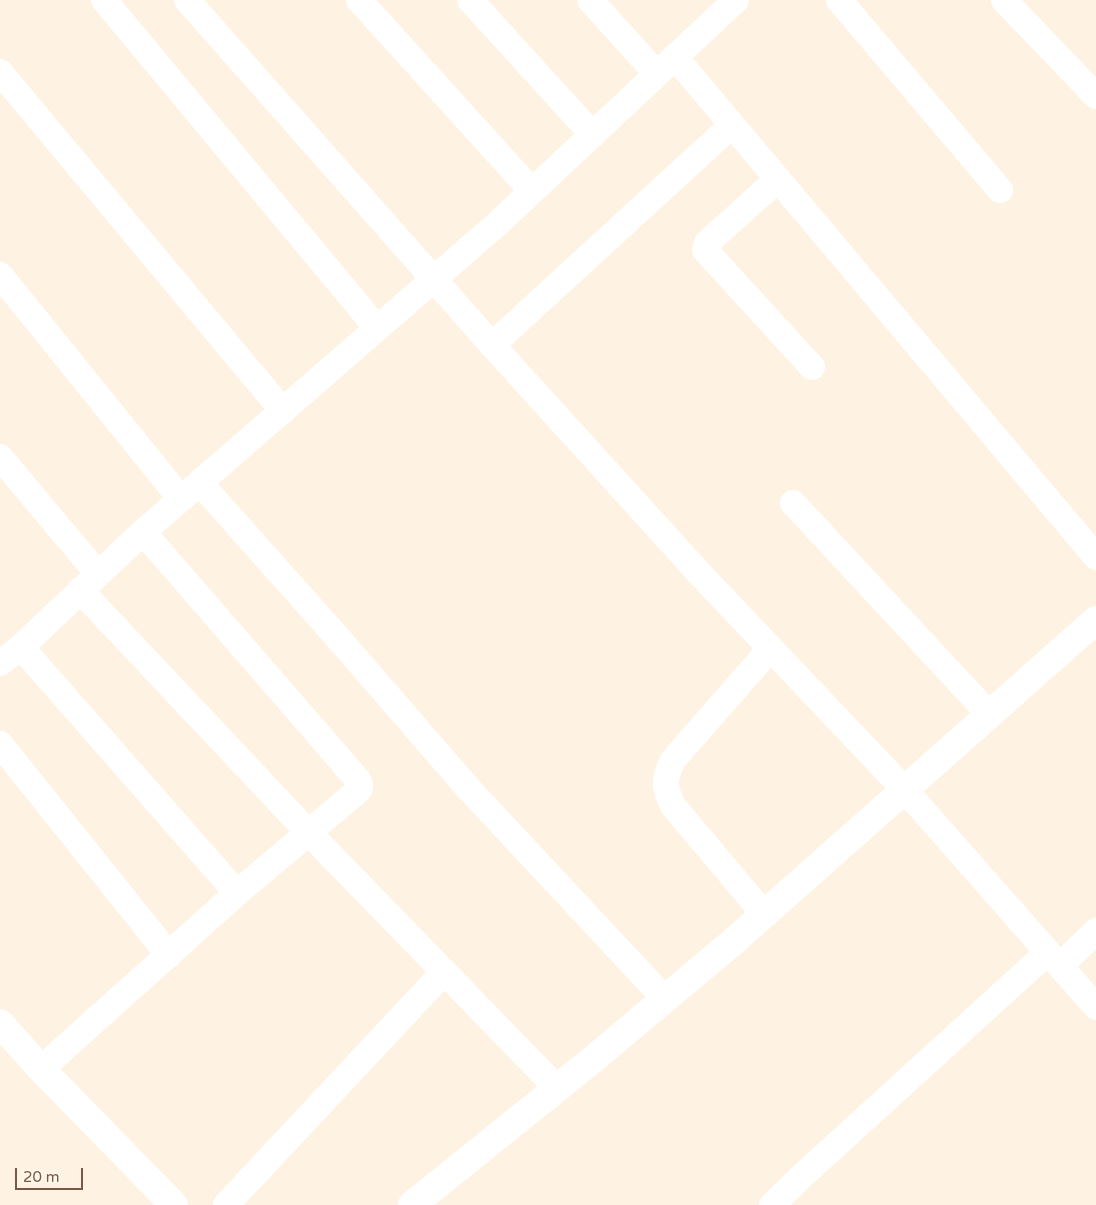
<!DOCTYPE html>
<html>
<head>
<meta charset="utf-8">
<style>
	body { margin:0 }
	#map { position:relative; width:1096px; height:1205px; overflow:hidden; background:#fef3e2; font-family:"Varela Round",sans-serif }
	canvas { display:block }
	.scale { position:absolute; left:15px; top:1168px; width:68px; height:22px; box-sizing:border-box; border:2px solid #785846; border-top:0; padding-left:6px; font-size:15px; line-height:18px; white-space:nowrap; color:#785846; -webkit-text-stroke:4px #fff7ea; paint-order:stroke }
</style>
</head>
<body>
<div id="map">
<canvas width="1096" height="1205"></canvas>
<div class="scale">20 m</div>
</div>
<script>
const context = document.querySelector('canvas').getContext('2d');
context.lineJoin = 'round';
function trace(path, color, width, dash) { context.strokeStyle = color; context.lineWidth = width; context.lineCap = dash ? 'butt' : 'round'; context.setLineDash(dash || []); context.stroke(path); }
const street = new Path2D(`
	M104,0L377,328
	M187,0L492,345L700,574L905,790L1096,1007
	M359,0L532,191
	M470,0L593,135
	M590,0L657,74
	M839,0L1000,190
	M1004,0L1096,96
	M675,57L1096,557
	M0,72L283,411
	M778,179L707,243L705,250L812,367
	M0,275L181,499
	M492,345L732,125
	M0,457L98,574
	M200,483L338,638L468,788L665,999
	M793,503L990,715
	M80,590L309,833L557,1088
	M21,647L237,893
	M0,663L21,647L143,532L496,225L736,0
	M0,744L169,955
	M764,914L674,807C664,789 663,779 673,760L771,648
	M1060,966L1096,931
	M41,1069L237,893L359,790L360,785L358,780L143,532
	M226,1205L444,972
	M772,1205L802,1176L1048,952`);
const secondary = new Path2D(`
	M0,1023L41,1069L174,1205
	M412,1205L591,1061L734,941L1096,620`);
trace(street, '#fff', 26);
trace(secondary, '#fff', 28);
</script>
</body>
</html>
